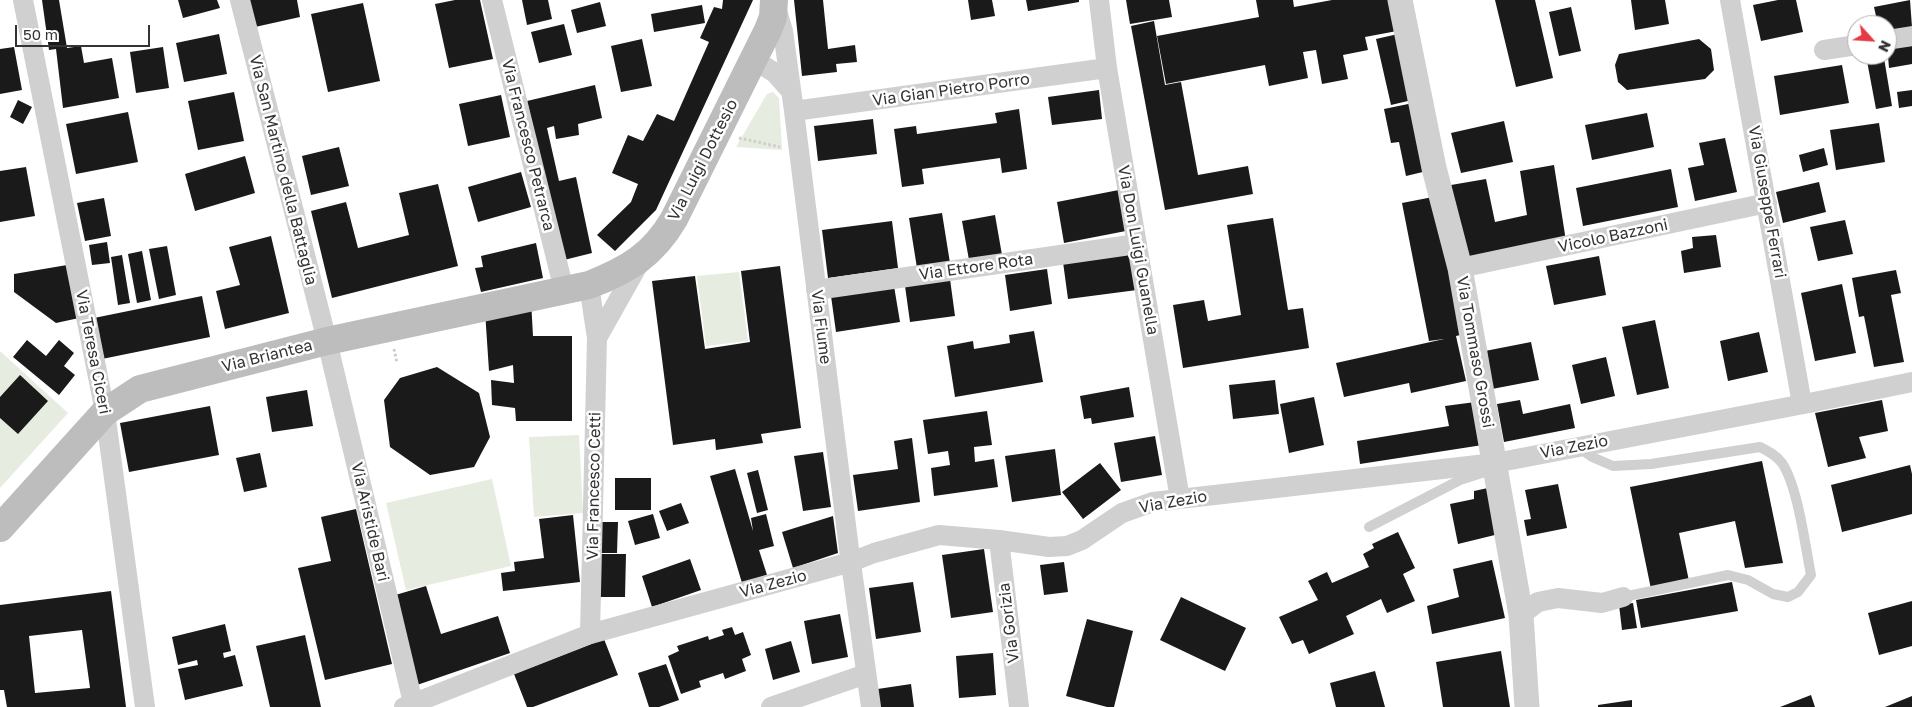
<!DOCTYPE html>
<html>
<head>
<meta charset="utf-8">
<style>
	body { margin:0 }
	#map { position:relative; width:1912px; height:707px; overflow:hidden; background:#fff; font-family:"Golos Text",sans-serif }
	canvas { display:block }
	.north { position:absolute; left:1847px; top:15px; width:50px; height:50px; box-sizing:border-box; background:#fff; border:1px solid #adadad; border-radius:50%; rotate:116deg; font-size:14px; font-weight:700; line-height:20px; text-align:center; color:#333 }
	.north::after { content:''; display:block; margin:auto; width:18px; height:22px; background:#e63946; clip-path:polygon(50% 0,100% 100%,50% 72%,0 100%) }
	.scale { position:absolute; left:15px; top:25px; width:135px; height:22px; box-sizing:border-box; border:2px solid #333; border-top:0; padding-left:6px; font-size:15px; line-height:18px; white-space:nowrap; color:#333; -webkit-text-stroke:4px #fff; paint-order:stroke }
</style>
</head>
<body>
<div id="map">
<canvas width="1912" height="707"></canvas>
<div class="north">N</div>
<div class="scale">50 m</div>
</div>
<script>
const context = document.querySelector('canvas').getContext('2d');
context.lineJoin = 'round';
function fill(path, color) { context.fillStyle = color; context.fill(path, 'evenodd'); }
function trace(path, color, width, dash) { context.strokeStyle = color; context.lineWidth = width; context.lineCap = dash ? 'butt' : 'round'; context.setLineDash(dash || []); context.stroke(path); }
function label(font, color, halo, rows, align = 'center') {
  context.font = font + ' "Golos Text",sans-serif'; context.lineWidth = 5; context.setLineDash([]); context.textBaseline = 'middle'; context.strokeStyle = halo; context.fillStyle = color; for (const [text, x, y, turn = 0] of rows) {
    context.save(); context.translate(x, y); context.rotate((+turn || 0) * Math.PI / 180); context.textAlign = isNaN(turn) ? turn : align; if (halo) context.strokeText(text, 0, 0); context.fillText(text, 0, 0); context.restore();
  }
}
const green = new Path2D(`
	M773,92L779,98L782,150L736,147L767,94Z
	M739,272L748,341L706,346L697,276Z
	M0,351L68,413L0,488Z
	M579,435L583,513L534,517L529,437Z
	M492,479L511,566L406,590L386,503Z`);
const building = new Path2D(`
	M42,0H59L67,48L81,46L84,63L112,58L119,98L63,108L56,49L49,50Z
	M178,0H217L220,8L183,18Z
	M249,0H297L300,17L255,27Z
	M455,0H480L493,59L449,68L435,4Z
	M522,0H548L552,19L527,25Z
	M723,0H753L656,210L615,251L597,235L631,202L638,184L612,173L628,135L643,141L657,114L674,121L709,42L700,38L714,7L722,9Z
	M794,0H823L828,49L855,45L857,62L836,64L837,72L802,76Z
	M968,0H992L995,16L971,20Z
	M1026,0H1079V2L1028,11Z
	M1126,0H1169L1172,17L1130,24Z
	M1256,0H1293L1294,7L1332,0H1392L1397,31L1365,37L1368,50L1343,55L1348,79L1322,84L1316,50L1303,52L1308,78L1269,86L1265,65L1166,84L1157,36L1259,17Z
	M1495,0H1535L1553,78L1516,87Z
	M1631,0H1665L1669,24L1635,30Z
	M1778,0H1796L1803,32L1761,41L1753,5Z
	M1910,0L1912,27L1887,32V25H1878L1874,7Z
	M600,2L606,26L577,33L571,10Z
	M363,3L380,81L328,92L311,14Z
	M702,5L705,23L654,32L651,14Z
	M1571,7L1581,51L1559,56L1549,12Z
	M1154,21L1165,85L1181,82L1198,175L1248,166L1253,194L1165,210L1131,26Z
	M564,24L572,55L539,63L531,32Z
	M219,34L227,74L184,82L176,43Z
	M1398,34L1412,100L1391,105L1376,39Z
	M642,39L652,86L621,92L611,46Z
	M1699,39L1711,49L1714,70L1705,79L1627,90L1618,82L1615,65L1619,54Z
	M1912,39V64L1889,68L1887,44Z
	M14,47L22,90L0,94V49Z
	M163,47L169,88L136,93L130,52Z
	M1884,58L1892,106L1876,109L1867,61Z
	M1842,65L1849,103L1780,115L1774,76Z
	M595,85L602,118L578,124L579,135L556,139L554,126L547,128L559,181L576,177L592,253L564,260L527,101Z
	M1099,90L1102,119L1052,125L1048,97Z
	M1912,90V106L1899,108L1897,92Z
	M234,92L244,141L198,150L188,101Z
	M501,95L510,137L468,146L459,104Z
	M18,100L32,107L23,124L10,117Z
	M1413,103L1427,171L1406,176L1399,142L1391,143L1384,109Z
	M1019,109L1027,169L1002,173L1000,158L922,169L924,184L902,187L894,129L916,126L917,134L997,123L995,113Z
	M128,112L138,162L76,174L66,124Z
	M1647,113L1654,147L1592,160L1585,125Z
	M873,119L877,154L818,161L814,126Z
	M1504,121L1513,162L1461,173L1451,133Z
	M1879,123L1885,162L1836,170L1830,130Z
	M1725,138L1737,192L1695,201L1688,168L1704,165L1699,143Z
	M339,147L349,186L311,195L302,156Z
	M1824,148L1828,165L1803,172L1799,155Z
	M245,156L255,193L195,211L185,174Z
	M1554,165L1566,241L1468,262L1451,185L1486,179L1495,222L1527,215L1520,171Z
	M26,167L35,216L0,222V171Z
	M1671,169L1678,207L1583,226L1576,188Z
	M521,172L531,207L478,222L468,187Z
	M1819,182L1826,212L1783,223L1776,192Z
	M438,184L458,266L332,298L311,211L346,202L358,248L409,235L399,193Z
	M1124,189L1131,230L1064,243L1057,202Z
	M1438,196L1465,334L1456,336L1466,381L1411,393L1409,383L1344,397L1336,363L1444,339L1429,341L1402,203Z
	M104,198L111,236L85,241L77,203Z
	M942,213L950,263L917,268L909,218Z
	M995,215L1002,255L969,260L962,221Z
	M1273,218L1288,310L1303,308L1309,348L1183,368L1173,305L1204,300L1208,321L1241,315L1227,225Z
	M1845,220L1853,254L1818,261L1810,227Z
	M892,221L898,268L828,278L822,230Z
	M1716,235L1721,267L1684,273L1681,251L1693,248L1692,237Z
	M271,236L289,313L225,329L216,291L240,285L229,247Z
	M107,242L110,263L92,265L89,245Z
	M536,243L543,278L481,292L475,268L483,267L481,256Z
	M167,246L176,295L159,299L149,249Z
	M142,251L151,300L137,303L128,254Z
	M1133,252L1137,290L1068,299L1063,262Z
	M122,255L130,303L118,305L111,257Z
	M1599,256L1606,295L1554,305L1546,266Z
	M73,264L79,318L56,323L14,292V274Z
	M780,266L801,428L761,434L763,443L716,450L715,439L673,445L652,281L695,276L705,349L750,342L741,271Z
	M1047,269L1052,304L1010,311L1005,275Z
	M1896,270L1901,293L1891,295L1904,362L1874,367L1864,316L1859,317L1852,278Z
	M950,279L955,316L910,322L905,286Z
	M1842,284L1856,353L1815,361L1801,293Z
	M894,286L900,322L836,332L831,296Z
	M202,296L210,337L102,359L94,318Z
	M531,300L533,336H572V421H516L515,408L492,405L491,380L514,383L513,365L489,371L485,311Z
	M1655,320L1669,388L1637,395L1622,327Z
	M1034,331L1043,382L955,397L947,346L973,341L974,349L1010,343L1009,335Z
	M1759,332L1768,372L1728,381L1720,341Z
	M27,340L46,356L59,340L74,353L64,366L75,375L59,395L13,357Z
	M1531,342L1539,380L1492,389L1485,351Z
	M1606,357L1615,396L1581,404L1572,365Z
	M437,367L479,393L490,437L474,467L430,475L390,447L384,400L400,378Z
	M20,375L48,401L18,434L0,418V397Z
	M1275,380L1279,414L1233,419L1229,385Z
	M1129,387L1134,417L1092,424L1091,418L1084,419L1080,396Z
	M307,390L313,426L272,432L266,397Z
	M1314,397L1324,445L1289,453L1280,404Z
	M1520,400L1523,414L1570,404L1575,428L1504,442L1497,404Z
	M1882,400L1888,431L1859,437L1866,458L1828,467L1815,413Z
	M1483,401L1489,444L1360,464L1357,441L1449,426L1445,406Z
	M210,406L219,455L129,472L120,423Z
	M987,411L992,445L974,447L975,462L994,459L998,487L934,496L931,468L950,465L948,451L928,454L923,420Z
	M1155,436L1162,475L1121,482L1114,443Z
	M912,438L920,502L858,511L853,475L898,469L894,441Z
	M1055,449L1061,495L1012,502L1005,456Z
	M823,452L831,507L803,511L794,456Z
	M260,453L267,487L244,492L236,458Z
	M1762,461L1783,563L1745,568L1735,521L1679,533L1689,581L1651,589L1630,487Z
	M1100,463L1121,490L1083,519L1062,492Z
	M1910,465L1912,474V514L1842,532L1831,485Z
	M735,469L753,531L751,518L766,514L774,546L759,550L767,575L742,583L710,476Z
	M758,470L768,510L757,513L747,473Z
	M615,478H651V510H615Z
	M1558,484L1567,528L1527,536L1524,520L1531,519L1525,490Z
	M1497,486L1503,533L1458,544L1450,504L1474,499V491Z
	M681,503L689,523L667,531L659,511Z
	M356,509L392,664L325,680L298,568L331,561L321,517Z
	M653,514L660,538L635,545L628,521Z
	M573,515L580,582L503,591L501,573L515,571L514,562L544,558L539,519Z
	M833,516L838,553L793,568L782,532Z
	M599,522H618L617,553H598Z
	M1398,532L1415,568L1403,574L1415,601L1387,613L1381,599L1346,616L1354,634L1309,654L1303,640L1292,644L1279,617L1318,600L1308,581L1327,572L1332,583L1369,567L1363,554L1374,548L1372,544Z
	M984,549L993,612L951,618L942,555Z
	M599,554H626L625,597H598Z
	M690,559L701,590L652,607L642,576Z
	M1492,560L1505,618L1432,634L1427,606L1459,597L1453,569Z
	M1064,562L1068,592L1044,595L1040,565Z
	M913,582L921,632L876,639L869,588Z
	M1732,582L1738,611L1641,628L1636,600Z
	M426,586L441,634L498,616L510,653L417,685L392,596Z
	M111,591L126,707H7L4,690H0V605ZM82,630L90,688L35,693L29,636Z
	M1181,597L1246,628L1225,671L1160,640Z
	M1912,601V646L1879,655L1868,613Z
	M1633,603L1637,628L1622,630L1619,605Z
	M840,614L848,657L812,664L804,621Z
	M1087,619L1133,631L1114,707H1107L1066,696Z
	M225,624L231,651L223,653L224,658L235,655L243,686L185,700L178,669L198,665L197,660L178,665L172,637Z
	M732,627L735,635L743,632L751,655L742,659L746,671L725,679L723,673L699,681L701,687L681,694L668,656L679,651L677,646L708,636L709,640L724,635L722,630Z
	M305,635L321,707H270L256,646Z
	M604,639L618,675L533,707H527L514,674Z
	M791,641L800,672L773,680L765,649Z
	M1501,651L1510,707H1443L1436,662Z
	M993,653L996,695L959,698L956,656Z
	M666,664L679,700L659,707H649L638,673Z
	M1375,671L1385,707H1336L1330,683Z
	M911,684L914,707H874L871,690Z
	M1811,695L1815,707H1780Z
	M1912,696V707H1885Z
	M1632,700V707H1598V705Z`);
const path = new Path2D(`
	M739,138L780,147
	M394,349L397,363`);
const service = new Path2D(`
	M1578,447L1592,457L1613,466L1651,464L1760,447C1768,451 1776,455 1782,463C1798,487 1805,545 1811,575L1798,592L1788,597L1773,594L1748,580L1728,575L1623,597
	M1369,527L1460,480L1488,471`);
const minor = new Path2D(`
	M23,0L105,412L145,707
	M240,0L327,341L414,707
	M492,0L564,290
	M1099,0L1107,68L1180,499
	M1730,0L1802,404
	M775,4L783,31L794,111L849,549L871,707
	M1887,40L1912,36
	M1824,50L1857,45
	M753,59L775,73L791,91
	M794,111L1107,68
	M1460,268L1767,203
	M589,285L597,338
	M816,290L1137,244
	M999,540L1019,707
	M1521,615L1538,602L1558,598L1602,603L1623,597
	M590,634L597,338L642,258
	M404,707L590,634L851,562L874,553L939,535L999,540L1049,547L1067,546L1082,540L1122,513L1153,502L1495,463L1809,403L1912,382
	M771,707L866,674`);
const tertiary = new Path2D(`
	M1400,0L1434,168L1460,268L1521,615L1527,707`);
const secondary = new Path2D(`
	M0,528L105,412L140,389L327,341L589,285C628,270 653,255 674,219L768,30L773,17L774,0`);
const streetNames = [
	["Via Gian Pietro Porro",951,90,-8],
	["Via Francesco Petrarca",528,145,76],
	["Via Luigi Dottesio",703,160,-63],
	["Via San Martino della Battaglia",283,170,76],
	["Via Giuseppe Ferrari",1767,202,80],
	["Vicolo Bazzoni",1613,236,-12],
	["Via Don Luigi Guanella",1138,250,80],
	["Via Ettore Rota",976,267,-8],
	["Via Fiume",821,327,83],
	["Via Teresa Ciceri",93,352,79],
	["Via Tommaso Grossi",1475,352,80],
	["Via Briantea",267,356,-14],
	["Via Zezio",1574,447,-11],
	["Via Francesco Cetti",594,486,-89],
	["Via Zezio",1173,502,-10],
	["Via Aristide Bari",370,522,77],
	["Via Zezio",773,584,-15],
	["Via Gorizia",1009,623,-97]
];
fill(green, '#e6ecdf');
fill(building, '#1a1a1a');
trace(path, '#cdcdcd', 3, [2.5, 2.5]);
trace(service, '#d0d0d0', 10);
trace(minor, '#d0d0d0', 20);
trace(tertiary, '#d0d0d0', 25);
trace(secondary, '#bdbdbd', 28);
label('16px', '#333', '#fff', streetNames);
</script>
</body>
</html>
